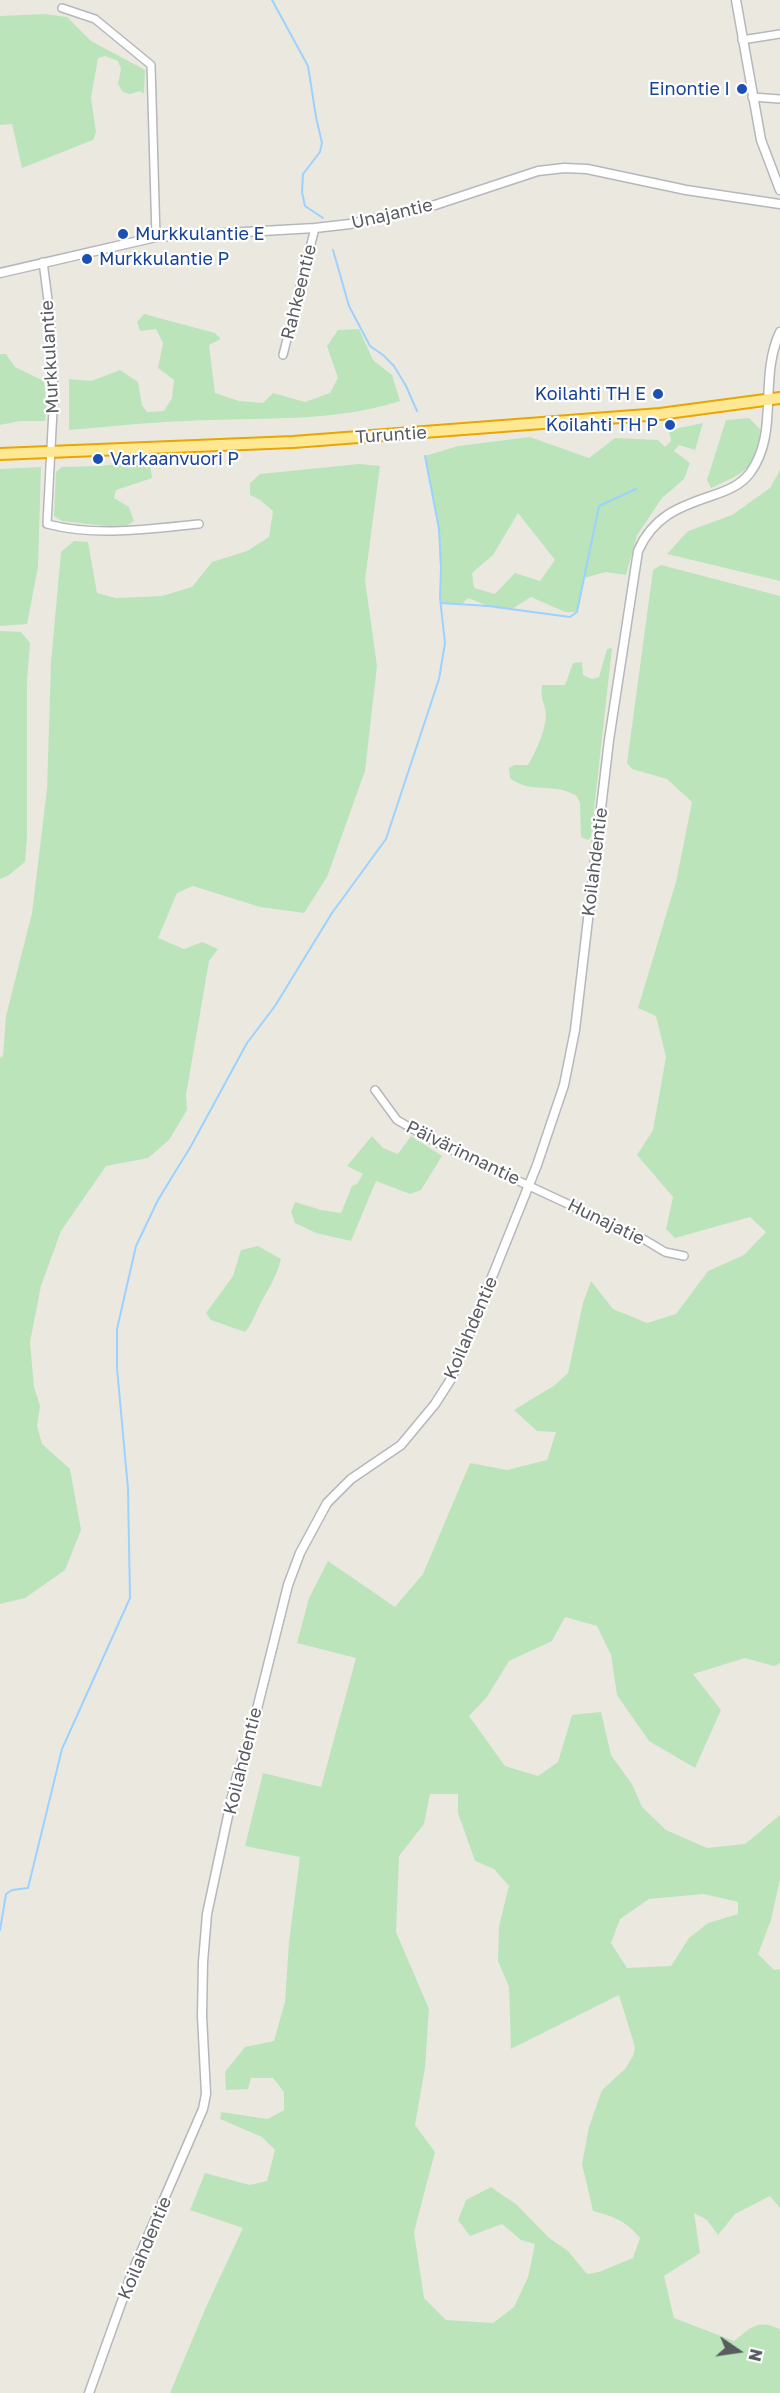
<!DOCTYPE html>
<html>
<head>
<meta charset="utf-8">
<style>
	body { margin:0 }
	#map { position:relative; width:780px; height:2393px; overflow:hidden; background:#ebe9df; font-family:"Golos Text",sans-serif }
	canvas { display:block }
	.north { position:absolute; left:708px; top:2321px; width:60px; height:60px; -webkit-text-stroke:4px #fff; paint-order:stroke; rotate:103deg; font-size:16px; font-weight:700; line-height:24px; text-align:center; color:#585c60 }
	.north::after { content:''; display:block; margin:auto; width:21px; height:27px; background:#585c60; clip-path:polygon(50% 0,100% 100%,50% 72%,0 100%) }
</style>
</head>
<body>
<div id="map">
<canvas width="780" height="2393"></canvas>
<div class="north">N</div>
</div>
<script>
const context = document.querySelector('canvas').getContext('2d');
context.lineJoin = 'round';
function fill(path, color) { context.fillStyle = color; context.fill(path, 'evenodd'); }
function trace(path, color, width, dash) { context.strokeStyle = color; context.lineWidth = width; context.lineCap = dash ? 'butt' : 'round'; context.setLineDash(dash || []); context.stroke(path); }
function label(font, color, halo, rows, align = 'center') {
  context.font = font + ' "Golos Text",sans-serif'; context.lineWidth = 4.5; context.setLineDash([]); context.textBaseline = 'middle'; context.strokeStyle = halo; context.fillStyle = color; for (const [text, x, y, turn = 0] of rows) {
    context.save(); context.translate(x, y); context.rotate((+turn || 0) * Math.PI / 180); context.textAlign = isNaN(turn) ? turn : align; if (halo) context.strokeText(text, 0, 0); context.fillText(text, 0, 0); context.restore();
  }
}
const green = new Path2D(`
	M44,14L67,17L91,41L145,70L144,94L140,91L130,94L123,92L118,84L121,69L118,61L105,56L98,58L91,98L96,132L93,140L22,168L12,124L0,125V16Z
	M144,314L215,333L221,339L209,345L215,393L239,401L263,403L273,393L305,402L330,393L338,378L327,346L338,330L359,329L373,360L392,375L400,401C332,423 258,417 188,421C148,422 109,427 69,430V379L91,381L120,370L138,382L142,405L147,412L164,411L172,398L174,380L158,368L163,343L156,329L140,331L137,322Z
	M0,354H6L15,367L44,381L47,411L45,421H20L0,425Z
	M749,418L760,429C759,468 744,473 711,488L707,480L726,420Z
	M703,423L695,450L679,445L674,451L690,463L684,479L662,498L637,535L626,575L606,572L584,578L577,612H565L531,597L512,609L488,606L468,598L461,605L441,603L439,529L425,456L458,446L530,437L589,458L615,438L658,440L665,447L671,441L669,430ZM518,513L555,560L540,581L515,573L495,594L474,588L472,573L493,555Z
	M149,459L152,478L116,490L114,498L129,507L134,521L123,528L62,521L54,516L56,472L62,467L102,466Z
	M359,464L380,466L365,580L377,666L365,771L327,877L304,913L260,907L193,886L177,893L158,938L184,949L202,942L218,949L209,961L186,1095L187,1110L169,1140L148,1158L106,1166L61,1231L41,1286L30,1342L34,1387L40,1406L37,1426L42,1444L70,1469L81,1530L65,1570L25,1598L0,1604V1058L3,1056L6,1016L32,913L47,789L51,662L61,552L74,541L88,542L97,593L116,598L162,596L192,587L212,562L247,551L269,537L273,511L260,500L250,495V483L260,474Z
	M41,467L38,567L27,624L0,626V469Z
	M780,470V581L667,554L688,531L732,515L770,488Z
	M661,565L780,596V1663L774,1666L745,1658L693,1674L721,1710L695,1768L649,1741L617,1695L611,1655L597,1626L565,1617L552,1641L509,1661L487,1697L469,1716L505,1766L538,1776L558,1762L572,1715L601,1712L611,1755L632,1784L642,1807L666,1830L707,1848L745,1844L780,1815V1879L771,1920L758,1954L774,1970L780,1969V2208L770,2196L735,2214L718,2235L707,2220L694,2213L700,2253L664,2276L674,2318L734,2341C752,2327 757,2319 780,2329V2393H170L206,2307L243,2228L190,2210L205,2173L250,2185L267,2181L275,2150L262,2137L220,2119L221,2112L268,2119L284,2110V2092L273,2078H251L248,2089L226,2090L225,2072L245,2047L274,2041L285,2002L289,1942L300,1857L245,1846L263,1773L321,1787L356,1658L297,1643L309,1598L328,1561L395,1607L423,1574L470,1463L507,1470L547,1460L556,1432L537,1431L514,1410L555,1385L568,1373L583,1303L591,1281L613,1309L647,1323L676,1314L708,1271L744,1255L766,1232L750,1217L675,1238L666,1229L673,1197L637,1155L653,1130L666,1057L656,1016L638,1008L676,882L692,802L667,779L632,769L627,763L653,570ZM430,1794H458V1813L475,1861L494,1869L509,1886L499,1926L498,1961L509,1987L511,2049L619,1995L635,2047L633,2056L625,2069L602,2090L589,2127L582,2164L593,2211C613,2216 626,2221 640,2238L633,2258L599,2272L587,2274L568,2251L549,2238L517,2205L491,2187L466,2200L458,2220L470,2236L502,2224L521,2240L535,2244L528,2277L514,2307L493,2323L446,2320L424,2298L414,2232L435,2152L415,2125L425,2068L429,2009L396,1932L399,1856L424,1824ZM704,1894L738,1902V1914L708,1923L689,1938L671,1966L627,1968L611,1943L620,1919L649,1899Z
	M0,631L21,632L30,643L27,681V838L25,862L9,875L0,879Z
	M612,648L591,837L588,840L581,837L580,803L576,795C572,794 567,791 562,790C544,786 526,791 510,778L509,768L514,765H528C536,751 546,730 546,714C545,701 540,702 542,685H565L573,663L582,662L583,675L592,679L599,677L607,649Z
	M372,1136L383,1148L398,1154L411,1136L442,1156L421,1190L410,1194L376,1181L351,1241L316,1233L295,1223L291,1212L295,1202L321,1210L341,1213L352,1186L357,1184L363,1174L347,1166Z
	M258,1246L281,1259C275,1282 266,1291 257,1311C253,1319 251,1325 245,1332L211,1320L206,1313L233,1276L241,1250Z`);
const stream = new Path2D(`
	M272,0L308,66L316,117L322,143L320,152L303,174L302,192L305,206L323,218
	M333,250L349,306L370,346L383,355L394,366L406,386L417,411
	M441,603L488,606L570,617L577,612L599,506L636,489
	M0,1930L6,1894L12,1890L28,1888L62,1749L130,1598L128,1489L117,1368V1329L136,1246L158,1200L191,1146L247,1043L275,1006L332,913L386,839L439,679L445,643L440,598L441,567L439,529L425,456`);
const minor = new Path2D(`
	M62,8L95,19L151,65L156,237
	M742,40L780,34
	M752,97L780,99
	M43,262L50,315L54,391L47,524C96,537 149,529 199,524
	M283,355L315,228
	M375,1090L397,1120L435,1142L645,1240L665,1252L684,1256`);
const tertiary = new Path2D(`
	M736,0L761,140L780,190
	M0,273L156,237L315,228L350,224L435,205L538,171L564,168L587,169L686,190L780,204
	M89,2393L132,2273L203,2109L206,2094L202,2016L203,1962L207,1914L235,1783L252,1729L288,1585L300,1553L327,1503L351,1479L401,1445L435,1404L451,1379L537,1165L564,1085L575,1030L609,740L638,551C653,517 678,507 711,496C726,491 740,486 750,473C780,432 758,379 780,332`);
const trunk = new Path2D(`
	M0,454L293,442L660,414L780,398`);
const markers = [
	[742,89,6,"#1a4fb4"],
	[123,234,6,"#1a4fb4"],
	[87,259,6,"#1a4fb4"],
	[658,394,6,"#1a4fb4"],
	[670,425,6,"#1a4fb4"],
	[98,459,6,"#1a4fb4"]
];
const transitNames = [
	["Einontie I",730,89],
	["Murkkulantie E",135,234,"left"],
	["Murkkulantie P",99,259,"left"],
	["Koilahti TH E",646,394],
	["Koilahti TH P",658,425],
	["Varkaanvuori P",110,459,"left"]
];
const streetNames = [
	["Unajantie",392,214,-13],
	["Rahkeentie",299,292,-76],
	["Murkkulantie",50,357,-93],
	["Turuntie",391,435,-4],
	["Koilahdentie",595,862,-83],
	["Päivärinnantie",463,1153,26],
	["Hunajatie",606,1222,26],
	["Koilahdentie",471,1328,-67],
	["Koilahdentie",243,1761,-76],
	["Koilahdentie",145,2248,-67]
];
fill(green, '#bbe4bb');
trace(stream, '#9cd2ff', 2);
trace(minor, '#b5b7bc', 10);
trace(tertiary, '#b5b7bc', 11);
trace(trunk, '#e9a501', 14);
trace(minor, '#fff', 7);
trace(tertiary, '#fff', 8);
trace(trunk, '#fee893', 10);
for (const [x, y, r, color] of markers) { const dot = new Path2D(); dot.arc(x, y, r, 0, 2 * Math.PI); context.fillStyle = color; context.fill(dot); trace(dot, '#fff', 2); }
label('18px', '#164399', '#fff', transitNames, 'right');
label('18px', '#585c60', '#fff', streetNames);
</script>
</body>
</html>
